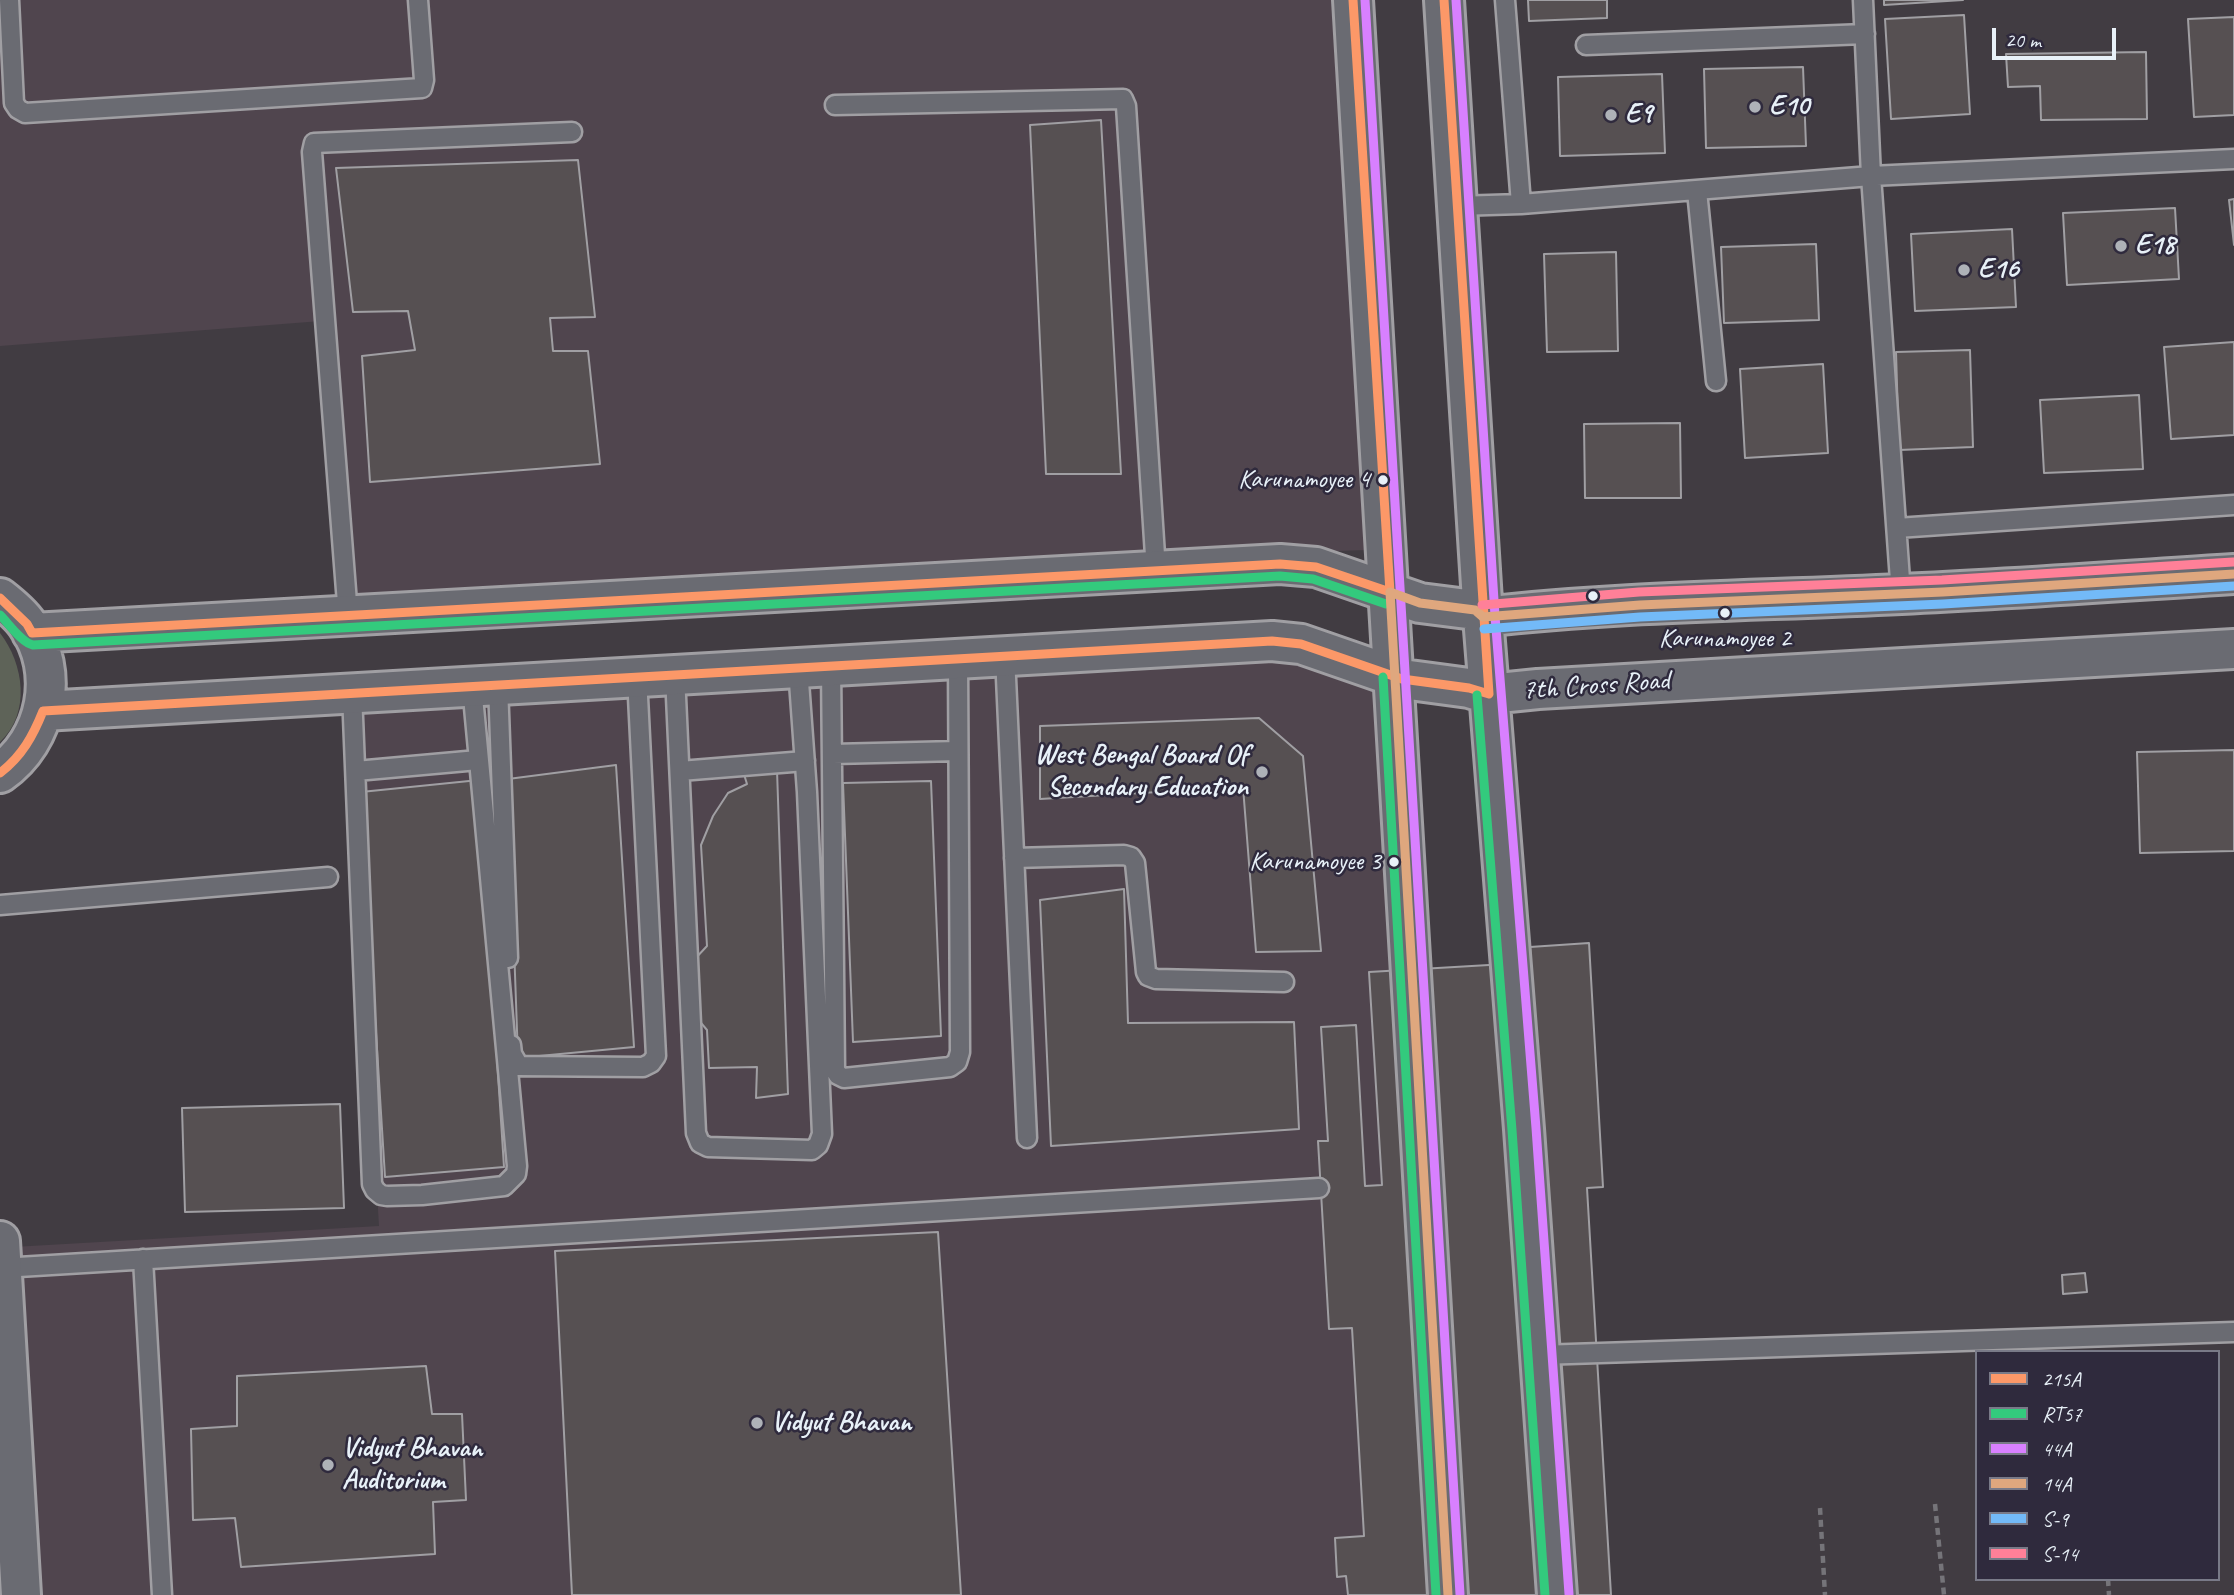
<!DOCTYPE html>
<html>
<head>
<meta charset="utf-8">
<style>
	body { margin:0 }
	#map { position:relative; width:2234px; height:1595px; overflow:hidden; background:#413c42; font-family:Caveat,sans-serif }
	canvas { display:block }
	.legend { position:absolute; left:1975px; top:1350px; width:245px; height:231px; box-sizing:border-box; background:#2f2a3d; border:2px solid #797a88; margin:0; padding:9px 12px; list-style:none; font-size:21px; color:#e8f1f8 }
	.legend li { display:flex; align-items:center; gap:14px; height:35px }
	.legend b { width:35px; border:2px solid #797a88 }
	.scale { position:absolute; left:1992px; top:28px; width:124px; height:32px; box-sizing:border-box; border:4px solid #e8f1f8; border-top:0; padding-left:9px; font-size:21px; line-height:24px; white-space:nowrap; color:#e8f1f8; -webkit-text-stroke:5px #2f2a3d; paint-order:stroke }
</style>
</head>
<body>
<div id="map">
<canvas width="2234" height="1595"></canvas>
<ul class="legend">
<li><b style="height:9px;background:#fc9868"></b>215A</li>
<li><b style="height:9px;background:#33ca7d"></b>RT57</li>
<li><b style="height:9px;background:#d880ff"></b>44A</li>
<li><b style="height:9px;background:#dfa77e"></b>14A</li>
<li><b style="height:9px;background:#73baf8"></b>S-9</li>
<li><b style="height:9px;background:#ff8098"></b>S-14</li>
</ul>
<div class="scale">20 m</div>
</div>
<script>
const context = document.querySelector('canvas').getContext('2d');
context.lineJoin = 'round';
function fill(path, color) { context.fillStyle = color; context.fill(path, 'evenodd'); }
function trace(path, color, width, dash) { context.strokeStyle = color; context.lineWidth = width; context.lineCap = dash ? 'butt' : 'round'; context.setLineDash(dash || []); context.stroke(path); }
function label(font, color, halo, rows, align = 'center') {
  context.font = font + ' Caveat,sans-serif'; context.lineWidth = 5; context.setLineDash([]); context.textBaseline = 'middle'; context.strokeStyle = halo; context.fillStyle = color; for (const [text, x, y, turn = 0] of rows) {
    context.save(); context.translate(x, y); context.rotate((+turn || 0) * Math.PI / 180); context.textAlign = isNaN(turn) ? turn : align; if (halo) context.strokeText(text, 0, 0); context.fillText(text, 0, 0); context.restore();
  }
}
const built = new Path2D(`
	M0,0H1331L1367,550L1276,553L358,604L334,320L0,346Z
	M1286,658L1385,688L1431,1595H35L13,1247L379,1226L348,710Z`);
const green = new Path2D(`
	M0,633C24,664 31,713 0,742Z`);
const building = new Path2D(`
	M1528,0H1607V18L1529,21Z
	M1884,0H1963L1884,5Z
	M1964,15L1970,114L1891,119L1885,19Z
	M2234,17V115L2194,117L2188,19Z
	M2146,52L2147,119L2041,120L2040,86L2008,87L2006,54Z
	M1803,67L1806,146L1706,148L1704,69Z
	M1662,74L1665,153L1560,156L1558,77Z
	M1101,120L1121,474H1046L1030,125Z
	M578,160L595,317L550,318L553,351H588L600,464L370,482L362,356L415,350L408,311L353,312L336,168Z
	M2234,199V245L2229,200Z
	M2175,208L2179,279L2067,285L2063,213Z
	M2012,229L2016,307L1915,311L1911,234Z
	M1816,244L1819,320L1724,323L1721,247Z
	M1616,252L1618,351L1547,352L1544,254Z
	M2234,342V435L2171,439L2164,347Z
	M1970,350L1973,447L1899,450L1896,352Z
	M1823,364L1828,453L1745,458L1740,369Z
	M2139,395L2143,469L2044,473L2040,400Z
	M1680,423L1681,498H1585L1584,424Z
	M1259,718L1303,756L1321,951L1256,952L1243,787L1040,799V726Z
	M2234,750V851L2140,853L2137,752Z
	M616,765L634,1047L518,1058L508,779Z
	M742,768L777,770L788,1094L756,1098L757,1067L709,1068L707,1030L691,1011L693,961L707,946L701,845L713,816L728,793L747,784Z
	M479,780L504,1167L385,1177L361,792Z
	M931,781L941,1036L853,1042L843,783Z
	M1124,889L1128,1023L1294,1022L1299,1129L1051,1146L1040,900Z
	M1589,943L1603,1187L1587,1188L1611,1595H1348L1346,1576L1337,1577L1335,1538L1364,1536L1352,1328L1329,1329L1318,1141H1328L1321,1027L1356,1025L1365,1186L1382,1185L1369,972L1506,964L1543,1175L1530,947Z
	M340,1104L344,1208L185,1212L182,1108Z
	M938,1232L961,1595H572L555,1251Z
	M2085,1273L2087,1292L2063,1294L2062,1275Z
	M426,1366L432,1414H462L466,1500L433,1502L435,1554L241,1567L235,1518L193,1520L191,1429L237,1426V1376Z`);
const path = new Path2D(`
	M1935,1504L1944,1595
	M1820,1508L1825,1595
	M2108,1579L2109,1595`);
const lane = new Path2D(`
	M9,0L14,103L18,109L25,113L422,88L424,80L418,0
	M1505,0L1521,204
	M1863,0L1871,176L1901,594
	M1586,45L1865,34
	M835,105L1123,99L1126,106L1156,571
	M1697,191L1716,381
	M1457,206L1521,204L1871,176L2234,159
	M1897,528L2234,505
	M348,616L312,152L314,143L572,132
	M1005,656L1027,1138
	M831,666L835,1070L838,1075L844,1078L950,1067L957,1062L960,1052L958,659
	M675,675L696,1133L700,1143L708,1147L812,1150L818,1145L822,1134L807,792L798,668
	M498,685L508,958
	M352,693L372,1184L375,1190L381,1195L387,1196L422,1195L504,1186L516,1174L517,1166L472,686
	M833,754L958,751
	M356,771L478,760
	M680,771L805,761
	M1014,858L1124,855L1131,857L1135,863L1146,972L1148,976L1156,979L1284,982
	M0,905L328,877
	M511,1045L512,1054L519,1066L643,1067L651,1063L656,1056L637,677
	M143,1259L162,1595
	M2,1268L1319,1188
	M1540,1355L2234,1332`);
const secondary = new Path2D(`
	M1353,0L1448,1595
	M1444,0L1483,617L1524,1129L1557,1595
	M0,598C9,605 21,615 27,624C61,672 47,740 0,773
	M32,633L1280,564L1316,567L1420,603L1475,610L1483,617C1622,601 1762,601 1901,594C2012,589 2123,581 2234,574
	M43,711L1272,641L1301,644L1402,679L1469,688L1489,694L1538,689L2234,649
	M0,1241L21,1595`);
const bus1 = new Path2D(`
	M0,598L27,624L32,633L1280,564L1316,567L1390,592L1353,0
	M0,773C22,756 33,736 43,711L1272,641L1301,644L1402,679L1469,688L1489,694L1444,0`);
const bus2 = new Path2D(`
	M0,615C9,624 22,643 33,645L1280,576L1313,579L1386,604
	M1383,677L1436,1595
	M1477,695L1512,1130L1545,1595`);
const bus3 = new Path2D(`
	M1365,0L1460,1594
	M1456,0L1495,616L1536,1128L1569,1594`);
const bus4 = new Path2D(`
	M1448,1595L1390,592L1420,603L1475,610L1483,617L1640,605L1943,592L2234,574`);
const bus5 = new Path2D(`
	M1484,629L1640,617L1943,604L2234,586`);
const bus6 = new Path2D(`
	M1482,605L1639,592L1942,580L2233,562`);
const markers = [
	[1755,107,7,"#aeb2b8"],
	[1611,115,7,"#aeb2b8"],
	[2121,246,7,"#aeb2b8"],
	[1964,270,7,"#aeb2b8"],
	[1383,480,6,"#e8f1f8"],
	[1593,596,6,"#e8f1f8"],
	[1725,613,6,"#e8f1f8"],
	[1262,772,7,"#aeb2b8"],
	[1394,862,6,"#e8f1f8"],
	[757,1423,7,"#aeb2b8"],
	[328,1465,7,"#aeb2b8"]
];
const busNames = [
	["Karunamoyee 4",1370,480],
	["Karunamoyee 2",1725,639,"center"],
	["Karunamoyee 3",1381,862]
];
const poiNames = [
	["E10",1769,107],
	["E9",1625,115],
	["E18",2135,246],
	["E16",1978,270],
	["West Bengal Board Of",1248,756,"right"],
	["Secondary Education",1248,788,"right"],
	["Vidyut Bhavan",771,1423],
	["Vidyut Bhavan",342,1449],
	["Auditorium",342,1481]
];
const streetNames = [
	["7th Cross Road",1596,686,-4]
];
fill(built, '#50454e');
fill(green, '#5e6358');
fill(building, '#565052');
trace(building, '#a09fa3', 2);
trace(lane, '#a09fa3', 23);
trace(secondary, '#a09fa3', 44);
trace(path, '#757479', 4.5, [7, 5]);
trace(lane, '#6a6b72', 18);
trace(secondary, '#6a6b72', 38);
trace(bus1, '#fc9868', 9);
trace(bus2, '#33ca7d', 9);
trace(bus3, '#d880ff', 9);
trace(bus4, '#dfa77e', 9);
trace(bus5, '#73baf8', 9);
trace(bus6, '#ff8098', 9);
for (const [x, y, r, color] of markers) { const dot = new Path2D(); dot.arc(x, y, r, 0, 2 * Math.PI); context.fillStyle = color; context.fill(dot); trace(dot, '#2f2a3d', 2.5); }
label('26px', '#e8f1f8', '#2f2a3d', busNames, 'right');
label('bold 28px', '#e8f1f8', '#2f2a3d', poiNames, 'left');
label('28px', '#e8f1f8', '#2f2a3d', streetNames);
</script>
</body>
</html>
